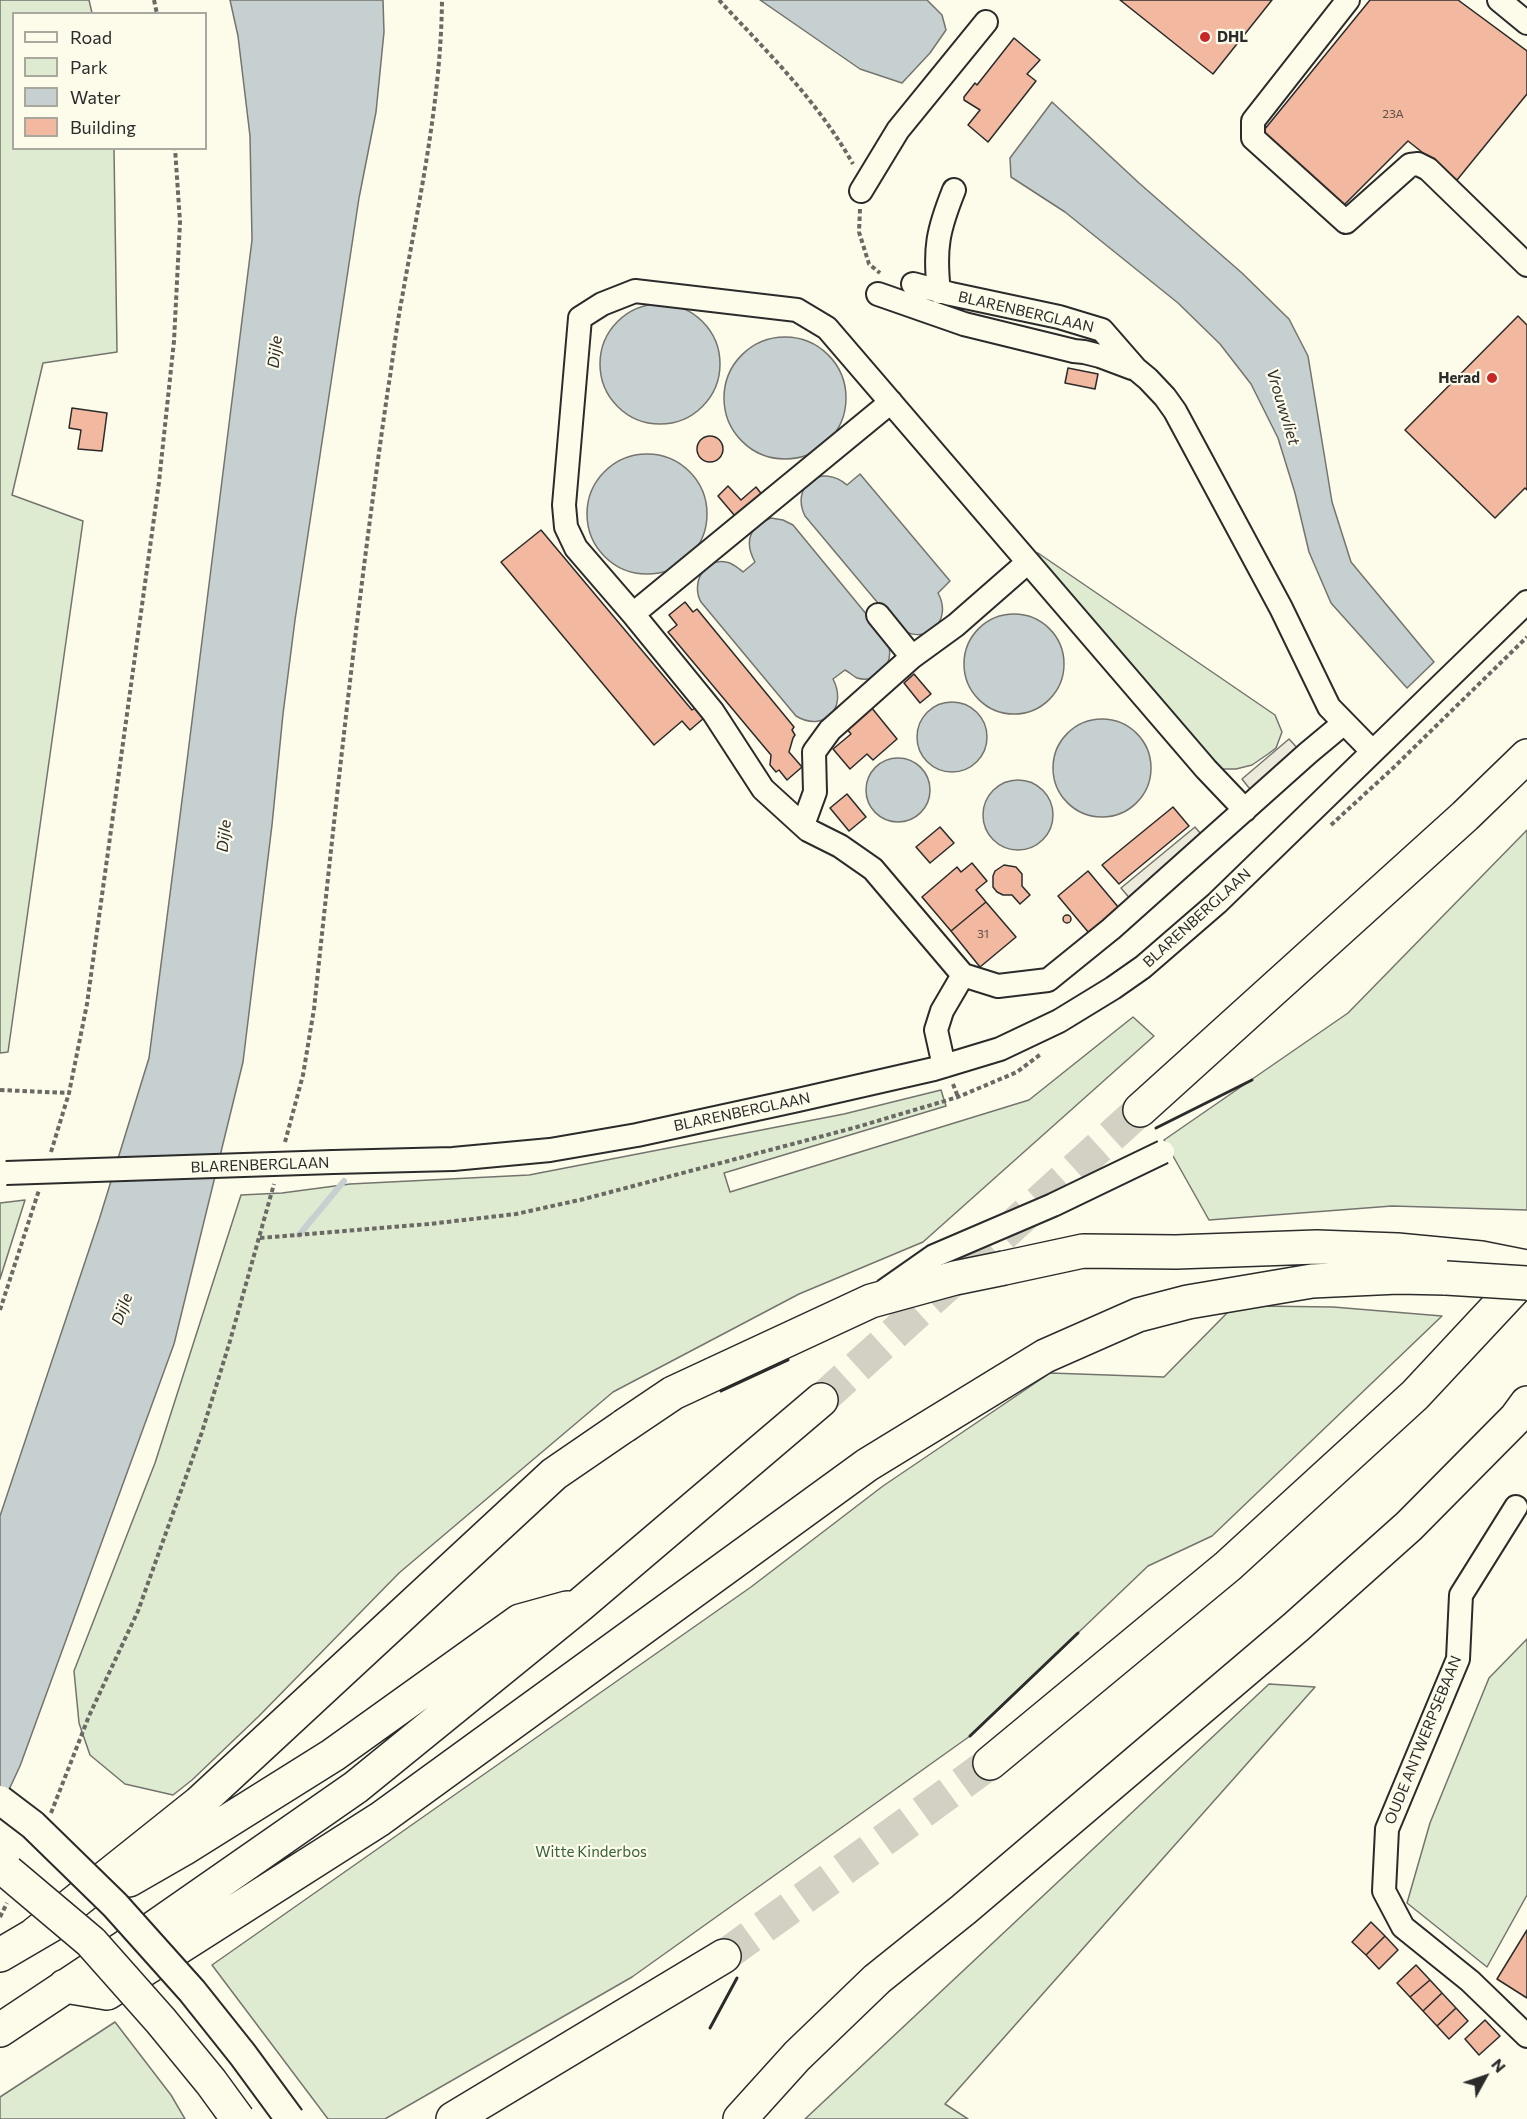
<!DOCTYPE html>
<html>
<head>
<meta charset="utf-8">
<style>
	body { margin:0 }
	#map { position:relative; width:1527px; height:2119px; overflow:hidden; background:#fdfbea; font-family:Commissioner,sans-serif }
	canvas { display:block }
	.legend { position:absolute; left:12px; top:12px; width:195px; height:138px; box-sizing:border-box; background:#fdfbea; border:2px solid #a9a89e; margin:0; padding:8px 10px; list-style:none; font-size:18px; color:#2b2b2b }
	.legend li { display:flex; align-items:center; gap:12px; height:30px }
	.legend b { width:30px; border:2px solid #a9a89e }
	.north { position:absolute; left:1455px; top:2047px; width:60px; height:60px; -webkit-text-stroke:4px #fdfbea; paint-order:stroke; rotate:50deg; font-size:16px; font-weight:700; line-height:24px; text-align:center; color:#2b2b2b }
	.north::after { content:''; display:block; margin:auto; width:21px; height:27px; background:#2b2b2b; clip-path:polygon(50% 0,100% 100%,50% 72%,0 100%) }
</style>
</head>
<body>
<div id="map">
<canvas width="1527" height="2119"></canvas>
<ul class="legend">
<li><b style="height:8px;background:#fdfbea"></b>Road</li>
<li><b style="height:16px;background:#deebd1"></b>Park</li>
<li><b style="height:16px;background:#c7d0d0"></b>Water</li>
<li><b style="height:16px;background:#f2b8a0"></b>Building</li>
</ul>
<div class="north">N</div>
</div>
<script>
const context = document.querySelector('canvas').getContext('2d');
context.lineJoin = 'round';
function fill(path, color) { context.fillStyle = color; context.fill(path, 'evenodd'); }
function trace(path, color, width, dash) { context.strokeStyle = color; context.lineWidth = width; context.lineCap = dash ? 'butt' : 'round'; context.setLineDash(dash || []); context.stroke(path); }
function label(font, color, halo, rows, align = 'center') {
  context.font = font + ' Commissioner,sans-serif'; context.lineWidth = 4.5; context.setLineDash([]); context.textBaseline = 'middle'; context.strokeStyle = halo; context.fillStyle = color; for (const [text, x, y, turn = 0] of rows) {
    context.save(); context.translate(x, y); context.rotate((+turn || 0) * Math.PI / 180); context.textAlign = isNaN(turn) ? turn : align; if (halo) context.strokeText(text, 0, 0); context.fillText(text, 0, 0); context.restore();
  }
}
const green = new Path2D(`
	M0,0H89L92,13L14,14V148L114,149L117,352L43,363L12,495L83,521L8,1052L0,1053Z
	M1038,553L1275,715L1282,732L1276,748L1268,754L1252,765L1236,769H1222L1201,753L1033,555Z
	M1527,830V1210L1392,1206L1209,1220L1164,1140L1348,1013Z
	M1133,1017L1154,1036L923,1242L799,1294L613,1392L399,1573L259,1716L192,1780L173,1795L125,1784L90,1755L79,1723L74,1671L155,1463L241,1195L282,1193L350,1184L529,1175L844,1114L941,1090L946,1106L724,1173L730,1192L1029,1100Z
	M25,1200L0,1279V1203Z
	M1255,1306L1333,1307L1442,1316L1212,1536L1148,1566L970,1736L632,1977L385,2119H328L212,1965L751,1587L883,1486L1050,1373L1164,1377L1228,1312Z
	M1527,1639V1895L1487,1967L1407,1903L1430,1823L1489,1678Z
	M1269,1684L1315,1687L945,2104L968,2119H805Z
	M115,2022L171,2095L185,2119H0V2097Z`);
const parking = new Path2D(`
	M1289,739L1301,752L1253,793L1242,779Z
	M1195,827L1206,840L1132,901L1121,888Z`);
const water = new Path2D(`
	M230,0H383L384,32L376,112L359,198L295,620L283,714L272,825L243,1062L174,1344L20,1766L0,1809V1516L99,1220L149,1058L186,769L252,240L250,136L238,36Z
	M760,0H927L942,15L946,30L930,53L902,83L860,69Z
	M1052,102L1139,183L1242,273L1289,319L1308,356L1332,502L1351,562L1434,662L1407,688L1331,603L1309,552L1295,493L1278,438L1251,384L1220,344L1178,303L1065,212L1011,177L1010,158Z
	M600 364a60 60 0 1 1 120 0a60 60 0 1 1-120 0Z
	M724 398a61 61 0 1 1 122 0a61 61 0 1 1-122 0Z
	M587 514a60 60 0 1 1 120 0a60 60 0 1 1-120 0Z
	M860,474L950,581L938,593C954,622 924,648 898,627L805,516C790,485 822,463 847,485Z
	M771,518L783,520L793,525L886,638C897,658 882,685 857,678C853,676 849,672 845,670L833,679C848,708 824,733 796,716L701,602C691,585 703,558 726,562C733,563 738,568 743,572L755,562C744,542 749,526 771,518Z
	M964 664a50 50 0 1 1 100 0a50 50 0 1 1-100 0Z
	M917 737a35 35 0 1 1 70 0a35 35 0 1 1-70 0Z
	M1053 768a49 49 0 1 1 98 0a49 49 0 1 1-98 0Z
	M866 790a32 32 0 1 1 64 0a32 32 0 1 1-64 0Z
	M983 815a35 35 0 1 1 70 0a35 35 0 1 1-70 0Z`);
const stream = new Path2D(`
	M299,1235L344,1181`);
const building = new Path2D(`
	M1120,0H1272L1213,74Z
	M1370,0H1458L1527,51V94L1457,180L1408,141L1342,207L1260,135Z
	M1014,38L1040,60L1027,74L1036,81L988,142L968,125L980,110L964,100V97L975,83L977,85Z
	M1518,316L1527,325V490L1525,488L1495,518L1405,430Z
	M1068,368L1098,374L1095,389L1065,383Z
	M72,408L107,413L102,451L78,449L81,430L69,428Z
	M697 449a13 13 0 1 1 26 0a13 13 0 1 1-26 0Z
	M728,486L741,500L756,487L764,497L749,511L745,507L735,516L718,496Z
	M541,530L692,710L695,708L704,718L690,730L682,721L654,745L501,562Z
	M685,602L693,612L697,609L794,727L792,730L795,735L793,738L789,752L802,767L787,780L779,770L776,772L770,765L771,755L668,632L677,625L669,615Z
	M914,674L931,694L920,703L904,683Z
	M871,707L897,739L873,760L867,754L850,769L833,749L851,734L846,728Z
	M847,794L866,817L849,831L830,808Z
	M1173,807L1189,826L1119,884L1102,865Z
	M940,827L954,843L930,863L916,847Z
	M972,863L987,881L976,890L986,902L951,931L922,897L957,867L961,872Z
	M1004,865L1016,867L1022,874V886L1030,895L1020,904L1012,895H1003L997,892L993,887V876L995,871Z
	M1088,871L1119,908L1089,933L1058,896Z
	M986,902L1016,937L980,967L951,931Z
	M1063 919a4 4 0 1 1 8 0a4 4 0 1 1-8 0Z
	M1371,1922L1385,1936L1366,1955L1352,1942Z
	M1527,1930V1998L1497,1979Z
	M1385,1936L1398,1950L1379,1969L1366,1955Z
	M1416,1965L1430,1980L1410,1997L1397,1983Z
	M1430,1980L1442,1993L1423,2011L1410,1997Z
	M1442,1993L1456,2008L1437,2026L1423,2011Z
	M1456,2008L1468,2021L1449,2039L1437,2026Z
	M1485,2020L1500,2036L1479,2055L1465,2039Z`);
const highwayTunnel = new Path2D(`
	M821,1400L1140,1110
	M724,1956L990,1763`);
const path = new Path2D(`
	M154,0L157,14
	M719,0C768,53 817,100 853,164
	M860,209L859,232L869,264L880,273
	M1331,825L1391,770L1527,637
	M953,1084L958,1097
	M0,1090L69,1093
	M285,1142L303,1075L314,1009C336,802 358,595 388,389C393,359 396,329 402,298C419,200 441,101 442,0
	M51,1152L69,1093L87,1004L159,482L174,341L180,222L175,148
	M260,1238L429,1224L516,1214L584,1199L857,1127L958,1097L1017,1072L1041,1054
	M0,1310L39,1190
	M51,1813L89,1716L138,1611L202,1432L230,1341L274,1184
	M0,1917L7,1903`);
const minor = new Path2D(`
	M1348,0L1253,121V138L1346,222L1410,165L1418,164L1428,169L1527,265
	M1499,0L1527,23
	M861,191L898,130L986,22
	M913,284L951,294L1059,317L1102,330L1136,369L1148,379L1165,397L1175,411L1281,608L1329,707L1372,751
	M939,292C934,248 938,230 954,190
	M878,294L964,324L1074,351L1084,352L1100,356L1132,368
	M633,614L891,402
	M878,615L912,657
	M803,825L815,792L814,752L830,730L912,657L956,625L1028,562
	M963,975L998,986L1048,980L1111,929L1308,753L1344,723
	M944,1066L936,1030L942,1011L963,975L873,869L840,846L808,830L763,789L713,712L633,614L576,548L566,527L564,505L580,318L602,304L635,291L797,310L827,328L1206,769L1245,810
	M333,1162L453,1159L550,1150L637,1135L798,1100L934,1069L1000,1049L1059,1021L1113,988L1143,967L1217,903L1527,602
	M1516,1507L1461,1595L1458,1659L1387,1829L1384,1891L1403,1927L1470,1981L1527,2036`);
const highway = new Path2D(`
	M1140,1110L1465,816L1527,756
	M1004,1268L1083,1251L1176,1252L1317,1247L1397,1250L1481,1258L1527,1267
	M990,1763L1228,1566L1415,1395L1527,1275
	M129,1880L183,1849L333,1755L520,1621L567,1608
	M35,1934L199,1803L554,1474L624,1426
	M0,1955L53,1924
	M65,1986L107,1993L380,1819L867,1465L1045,1356L1138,1315L1188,1302L1312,1281L1398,1277L1446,1278
	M0,2030L155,1927L356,1787L580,1605L821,1400
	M453,2119L724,1956
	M740,2119L797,2056L877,1979L963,1910L1296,1627L1409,1526L1516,1418L1527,1403`);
const minorBridge = new Path2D(`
	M6,1173L333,1162
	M884,1291L934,1256L1053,1205L1163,1152`);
const majorBridge = new Path2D(`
	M0,1800L33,1825L115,1905L192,1991L243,2055L290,2119`);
const highwayBridge = new Path2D(`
	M1446,1278L1527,1283
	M624,1426L673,1393L871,1301L955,1278L1004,1268
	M8,1872L91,1942L161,2021L211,2082L238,2119`);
const wall = new Path2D(`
	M1156,1128L1252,1080
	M721,1391L788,1360
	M970,1736L1078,1633
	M710,2028L737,1978`);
const markers = [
	[1205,37,6,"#c62828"],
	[1492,378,6,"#c62828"]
];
const numberNames = [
	["23A",1393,114],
	["31",983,934]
];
const poiNames = [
	["DHL",1217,37],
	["Herad",1480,378,"right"]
];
const streetNames = [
	["BLARENBERGLAAN",1026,312,13],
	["BLARENBERGLAAN",1197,918,-42],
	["BLARENBERGLAAN",742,1112,-12],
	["BLARENBERGLAAN",260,1165,-2],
	["OUDE ANTWERPSEBAAN",1423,1740,-68]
];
const parkNames = [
	["Witte Kinderbos",591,1852]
];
const waterNames = [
	["Dijle",275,352,-84],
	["Vrouwvliet",1283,407,73],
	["Dijle",224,836,-84],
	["Dijle",122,1309,-70]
];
fill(green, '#deebd1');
trace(green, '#74746e', 1.5);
fill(parking, '#eceadb');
trace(parking, '#74746e', 1.5);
fill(water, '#c7d0d0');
trace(water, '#74746e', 1.5);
trace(stream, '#c7d0d0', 6);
fill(building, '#f2b8a0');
trace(building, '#2b2b2b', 1.5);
trace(highwayTunnel, '#d3d1c4', 33, [33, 16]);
trace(minor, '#2b2b2b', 26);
trace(highway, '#2b2b2b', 36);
trace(path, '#6a6964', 4, [4.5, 3]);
trace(minor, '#fdfbea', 22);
trace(highway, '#fdfbea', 33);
trace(minorBridge, '#2b2b2b', 26, []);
trace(majorBridge, '#2b2b2b', 32, []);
trace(highwayBridge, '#2b2b2b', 36, []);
trace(minorBridge, '#fdfbea', 22);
trace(majorBridge, '#fdfbea', 28);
trace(highwayBridge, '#fdfbea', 33);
trace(wall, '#2b2b2b', 3);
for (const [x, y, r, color] of markers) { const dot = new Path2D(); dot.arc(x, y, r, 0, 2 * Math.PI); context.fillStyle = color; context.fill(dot); trace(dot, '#fdfbea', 2); }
label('12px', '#5d4e48', null, numberNames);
label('bold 15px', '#2b2b2b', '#fdfbea', poiNames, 'left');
label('15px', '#2b2b2b', '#fdfbea', streetNames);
label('15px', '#34623c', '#fdfbea', parkNames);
label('italic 16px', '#2b2b2b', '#fdfbea', waterNames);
</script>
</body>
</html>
